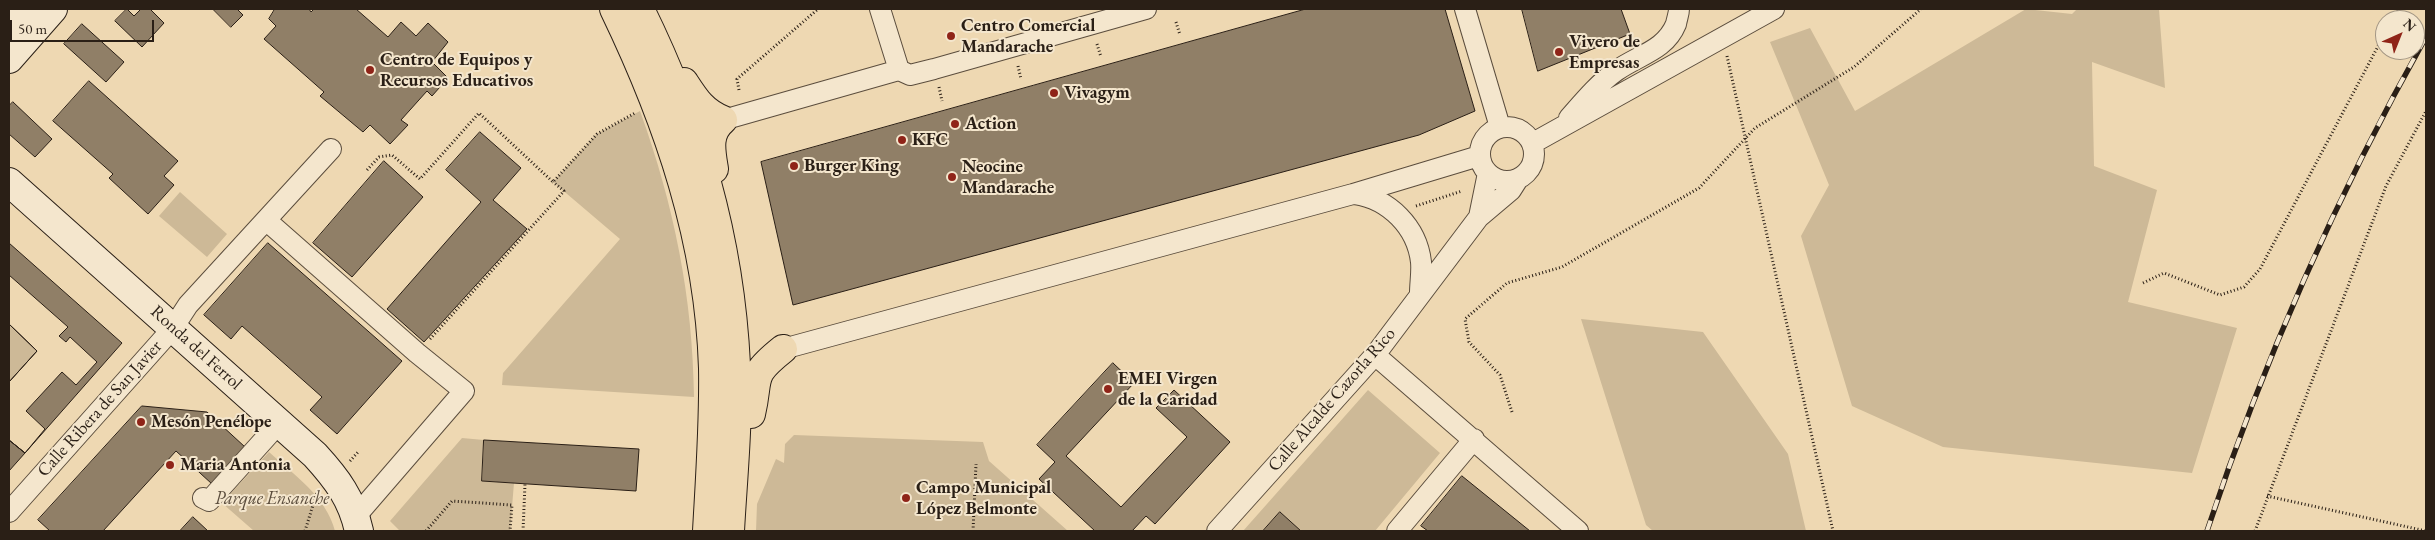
<!DOCTYPE html>
<html>
<head>
<meta charset="utf-8">
<style>
	body { margin:0 }
	#map { position:relative; width:2435px; height:540px; overflow:hidden; background:#eed8b2; font-family:"EB Garamond",serif }
	canvas { display:block }
	.frame { position:absolute; inset:0; border:10px solid #2a1f16; pointer-events:none }
	.north { position:absolute; left:2375px; top:10px; width:50px; height:50px; box-sizing:border-box; background:#f4e6cd; border:1px solid #a39684; border-radius:50%; rotate:44deg; font-size:14px; font-weight:700; line-height:20px; text-align:center; color:#2a1f16 }
	.north::after { content:''; display:block; margin:auto; width:18px; height:22px; background:#8f2418; clip-path:polygon(50% 0,100% 100%,50% 72%,0 100%) }
	.scale { position:absolute; left:10px; top:20px; width:144px; height:22px; box-sizing:border-box; border:2px solid #2a1f16; border-top:0; padding-left:6px; font-size:15px; line-height:18px; white-space:nowrap; color:#2a1f16; -webkit-text-stroke:4px #f4e6cd; paint-order:stroke }
</style>
</head>
<body>
<div id="map">
<canvas width="2435" height="540"></canvas>
<div class="frame"></div>
<div class="north">N</div>
<div class="scale">50 m</div>
</div>
<script>
const context = document.querySelector('canvas').getContext('2d');
context.lineJoin = 'round';
function fill(path, color) { context.fillStyle = color; context.fill(path, 'evenodd'); }
function trace(path, color, width, dash) { context.strokeStyle = color; context.lineWidth = width; context.lineCap = dash ? 'butt' : 'round'; context.setLineDash(dash || []); context.stroke(path); }
function label(font, color, halo, rows, align = 'center') {
  context.font = font + ' "EB Garamond",serif'; context.lineWidth = 4; context.setLineDash([]); context.textBaseline = 'middle'; context.strokeStyle = halo; context.fillStyle = color; for (const [text, x, y, turn = 0] of rows) {
    context.save(); context.translate(x, y); context.rotate((+turn || 0) * Math.PI / 180); context.textAlign = isNaN(turn) ? turn : align; if (halo) context.strokeText(text, 0, 0); context.fillText(text, 0, 0); context.restore();
  }
}
const green = new Path2D(`
	M2026,9L2072,14L2077,9H2159L2165,88L2092,62L2094,166L2157,190L2128,302L2237,328L2192,473L1943,447L1852,406L1801,236L1829,185L1770,42L1810,28L1855,111Z
	M640,111C674,205 693,298 694,397L502,385L503,373L620,239L553,182L597,134Z
	M180,192L227,234L207,257L159,216Z
	M1581,319L1703,332L1788,454L1806,531H1653L1646,525Z
	M9,324L37,351L9,382Z
	M1368,390L1440,453L1375,531H1301L1280,513L1263,531H1243Z
	M794,435L983,442L989,461L1068,531H756L757,504L776,459L784,463L785,444Z
	M462,438L484,440L482,481L514,483L510,531H400L390,521Z
	M269,452C294,475 326,496 335,531H254L222,503Z`);
const building = new Path2D(`
	M127,9L134,16L141,9H150L164,23L142,47L115,21Z
	M213,9H237L243,15L231,27Z
	M275,9H309L311,12L314,9H356L388,37L401,22L416,36L428,23L448,42L432,62L448,78L432,96L427,91L401,120L408,125L390,144L370,125L363,132L320,96L324,92L264,39L276,26L269,19Z
	M1306,9H1445L1475,111L1419,135L793,305L761,162Z
	M1522,9H1621L1630,34L1538,71Z
	M82,24L124,62L106,82L64,44Z
	M89,81L178,161L164,176L174,185L148,214L109,178L113,174L53,121Z
	M13,102L52,139L35,157L9,134V106Z
	M480,132L521,168L493,200L527,229L424,342L387,309L481,202L446,170Z
	M384,161L423,197L352,277L313,243Z
	M9,243L122,343L25,453L9,440V382L37,351L9,324Z
	M268,243L402,361L337,434L310,410L322,397L242,326L231,339L204,315Z
	M9,275L68,327L59,336L66,342L70,337L97,362L76,385L62,372L26,411L45,429L25,453L9,440V382L37,351L9,324Z
	M1113,363L1134,383L1066,456L1121,507L1187,437L1156,408L1174,390L1230,442L1155,524L1146,516L1132,531H1095L1039,479L1055,462L1037,445Z
	M142,406L207,412L245,447L212,484L176,451L103,531H50L38,520Z
	M9,440L25,453L9,471Z
	M484,440L639,449L636,491L482,481Z
	M1462,476L1530,531H1428L1421,526Z
	M1280,512L1301,531H1263Z
	M193,517L208,531H180Z`);
const path = new Path2D(`
	M2392,20L2398,9
	M1176,22L1180,35
	M1097,44L1101,57
	M1727,56L1833,531
	M1018,66L1021,79
	M939,87L942,101
	M739,90L737,79L818,9
	M367,170L379,157L392,155L420,179L479,113L553,182L597,134L635,113
	M1416,206L1462,191
	M2143,283L2164,273L2220,295L2244,287L2260,269L2385,33
	M430,339L564,191L553,182
	M1512,412L1500,375L1469,342L1465,319L1507,283L1562,267L1699,188L1755,128L1854,67L1921,9
	M350,461L358,452
	M2267,496L2426,531
	M305,531L317,492
	M426,531L452,501L512,505L510,531
	M523,531L525,484
	M973,531L976,464
	M2255,531L2386,186L2426,111`);
const street = new Path2D(`
	M880,9L899,70
	M1465,9L1500,127
	M1569,118C1584,101 1598,84 1616,71C1638,55 1665,51 1676,24C1677,18 1679,14 1679,9
	M723,120L899,70L910,75L934,69L1146,9
	M1480 154a27 27 0 1 1 54 0a27 27 0 1 1-54 0Z
	M1533,143L1774,9
	M1355,194C1389,199 1417,227 1421,262C1422,272 1420,283 1420,293
	M1479,217L1488,173
	M267,221L417,353L464,391L356,516
	M783,349L1353,194L1479,156
	M1375,355L1578,531
	M203,498L209,501L280,422
	M9,512L173,328L188,305L331,149
	M1217,531L1375,355L1479,217L1511,190L1518,179
	M1397,531L1474,439`);
const secondary = new Path2D(`
	M9,24L22,9
	M9,59L53,9
	M9,182L315,455C337,479 352,499 359,531`);
const primary = new Path2D(`
	M614,9C669,123 709,241 713,368C714,423 710,477 707,531
	M640,9C696,123 730,238 736,365C739,420 733,476 730,531
	M684,82C695,99 703,112 723,120C707,133 711,151 714,169
	M751,414C760,376 748,377 783,349`);
const rail = new Path2D(`
	M2207,531C2264,359 2337,195 2426,37`);
const markers = [
	[951,36,5,"#8f2418"],
	[1559,52,5,"#8f2418"],
	[370,70,5,"#8f2418"],
	[1054,93,5,"#8f2418"],
	[955,124,5,"#8f2418"],
	[902,140,5,"#8f2418"],
	[794,166,5,"#8f2418"],
	[952,177,5,"#8f2418"],
	[1108,389,5,"#8f2418"],
	[141,422,5,"#8f2418"],
	[170,465,5,"#8f2418"],
	[906,498,5,"#8f2418"]
];
const poiNames = [
	["Centro Comercial",961,26],
	["Mandarache",961,47],
	["Vivero de",1569,42],
	["Empresas",1569,63],
	["Centro de Equipos y",380,60],
	["Recursos Educativos",380,81],
	["Vivagym",1064,93],
	["Action",965,124],
	["KFC",912,140],
	["Burger King",804,166],
	["Neocine",962,167],
	["Mandarache",962,188],
	["EMEI Virgen",1118,379],
	["de la Caridad",1118,400],
	["Mesón Penélope",151,422],
	["Maria Antonia",180,465],
	["Campo Municipal",916,488],
	["López Belmonte",916,509]
];
const streetNames = [
	["Ronda del Ferrol",196,348,42],
	["Calle Alcalde Cazorla Rico",1332,400,-49],
	["Calle Ribera de San Javier",100,409,-48]
];
const parkNames = [
	["Parque Ensanche",272,499]
];
fill(green, '#cdb997');
fill(building, '#907f67');
trace(building, '#2a1f16', 1);
trace(street, '#5b4d3d', 22);
trace(secondary, '#2a1f16', 30);
trace(primary, '#2a1f16', 30);
trace(path, '#2a1f16', 3, [1, 2.5]);
trace(street, '#f4e6cd', 20);
trace(secondary, '#f4e6cd', 28);
trace(primary, '#eed8b2', 28);
trace(rail, '#2a1f16', 5.5);
trace(rail, '#f4e6cd', 4, [11]);
for (const [x, y, r, color] of markers) { const dot = new Path2D(); dot.arc(x, y, r, 0, 2 * Math.PI); context.fillStyle = color; context.fill(dot); trace(dot, '#f4e6cd', 2); }
label('bold 18px', '#2a1f16', '#f4e6cd', poiNames, 'left');
label('18px', '#2a1f16', '#f4e6cd', streetNames);
label('italic 18px', '#5b4d3d', '#f4e6cd', parkNames);
</script>
</body>
</html>
